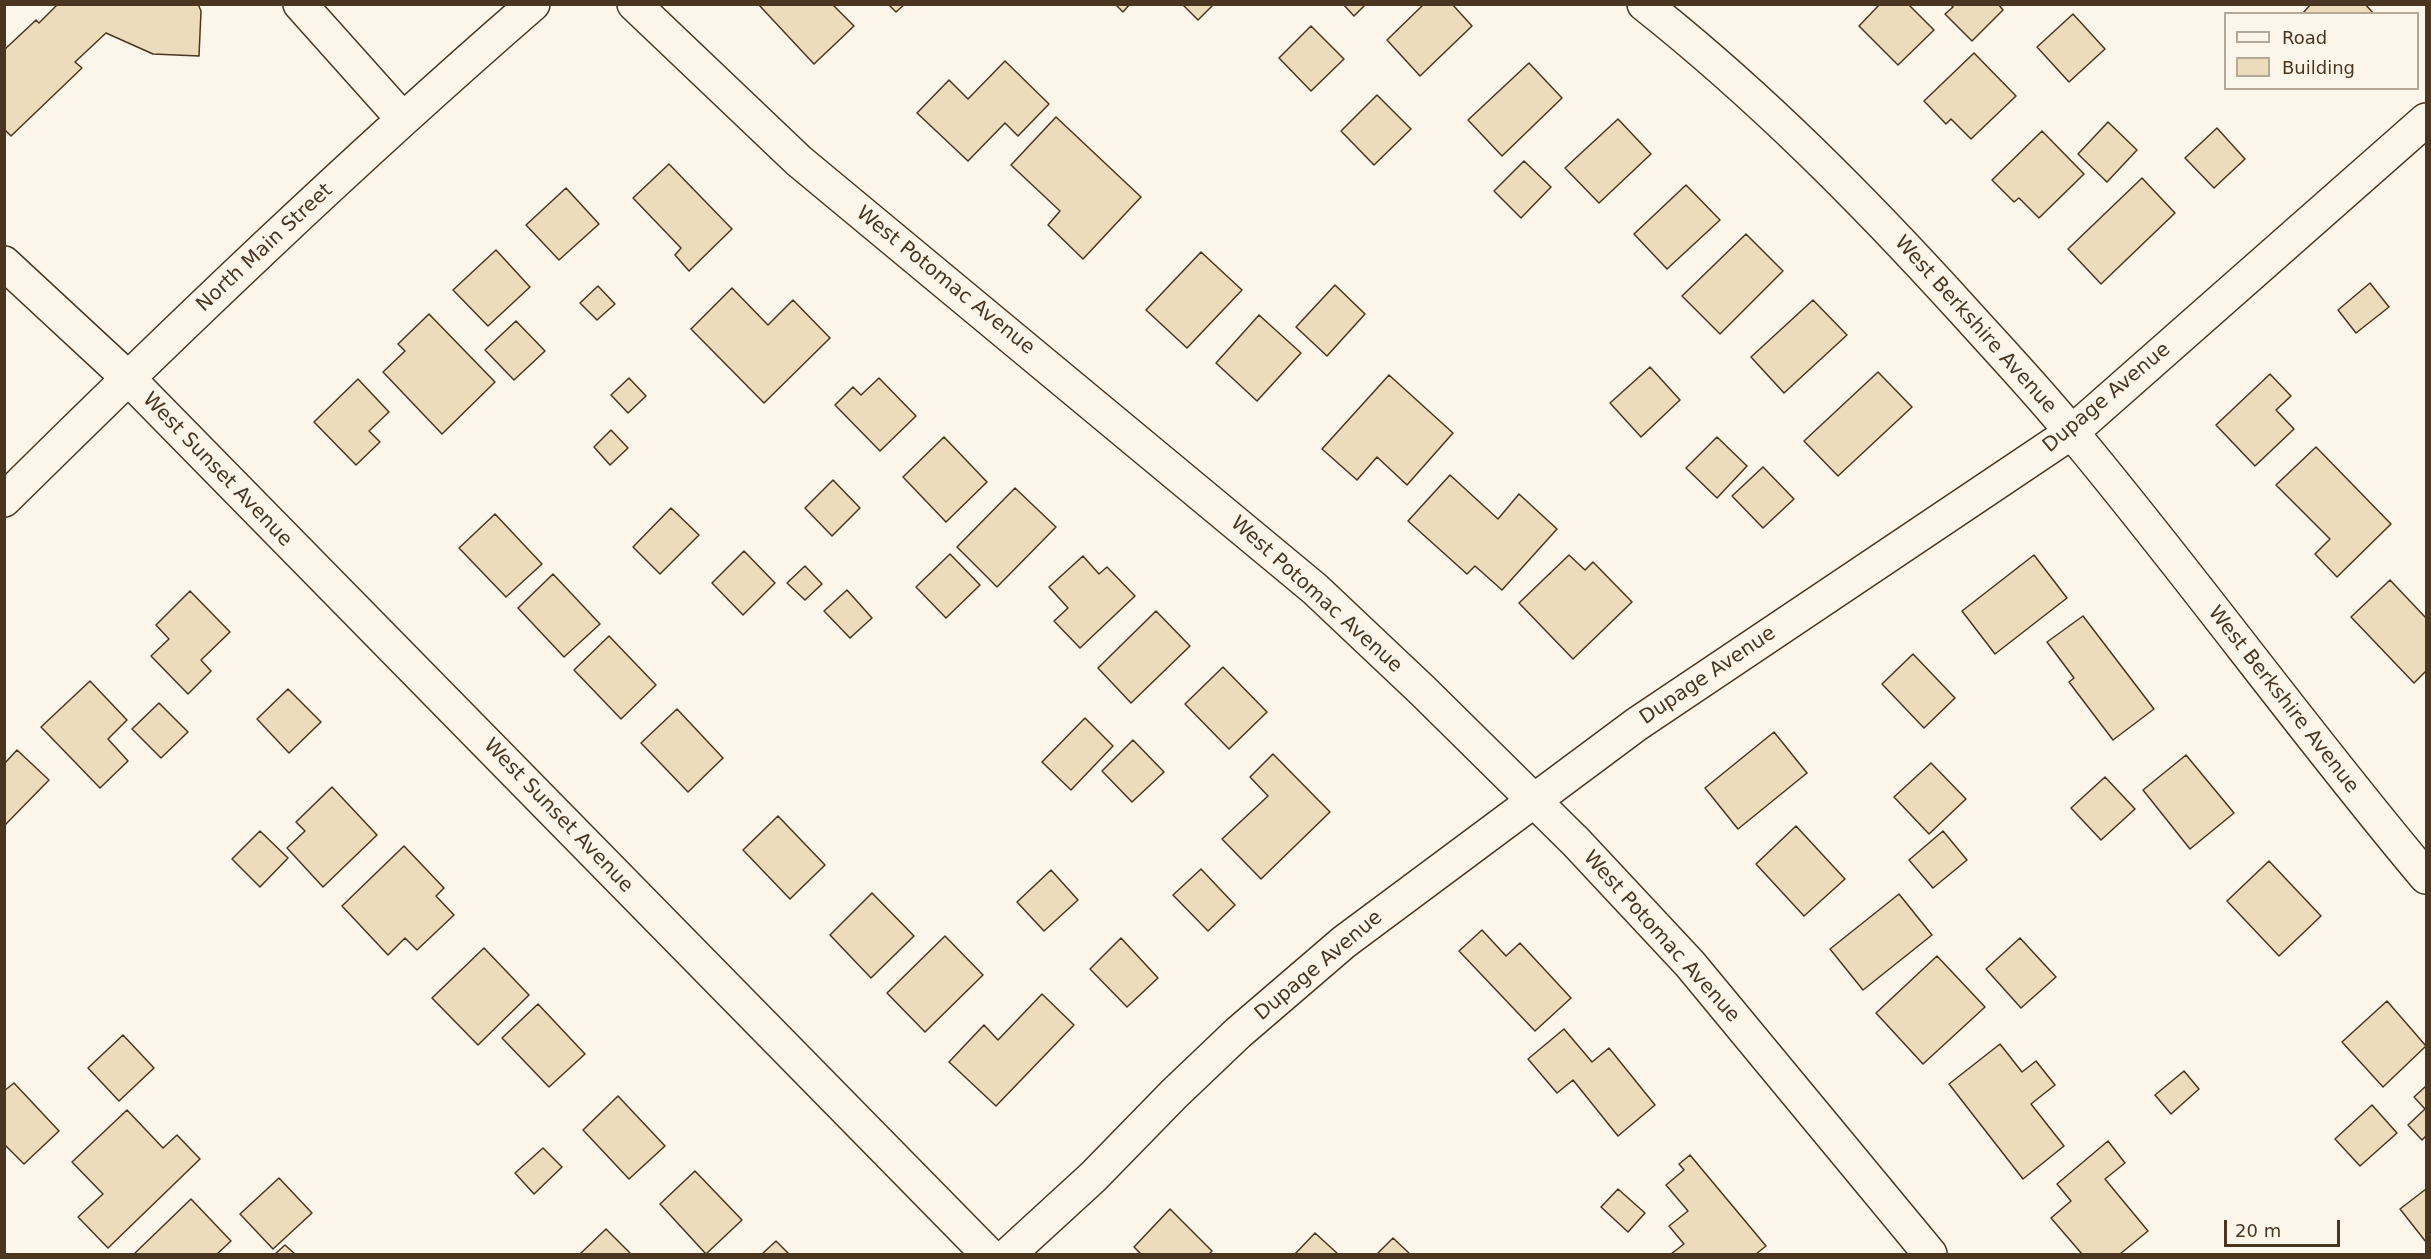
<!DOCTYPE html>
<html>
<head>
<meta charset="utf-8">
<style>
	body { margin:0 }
	#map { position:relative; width:2431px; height:1259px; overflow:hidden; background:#fbf6e9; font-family:"DejaVu Sans",sans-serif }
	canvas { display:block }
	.frame { position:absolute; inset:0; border:6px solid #4a3520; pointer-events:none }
	.legend { position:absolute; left:2224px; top:12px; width:195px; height:78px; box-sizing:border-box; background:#fbf6e9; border:2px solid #b4a999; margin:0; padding:8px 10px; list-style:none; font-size:18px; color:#4a3520 }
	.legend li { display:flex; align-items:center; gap:12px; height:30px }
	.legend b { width:30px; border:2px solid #b4a999 }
	.scale { position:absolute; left:2224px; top:1220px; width:116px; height:27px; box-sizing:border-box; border:3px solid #4a3520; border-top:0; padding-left:8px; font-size:18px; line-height:21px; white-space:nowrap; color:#4a3520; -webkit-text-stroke:4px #fbf6e9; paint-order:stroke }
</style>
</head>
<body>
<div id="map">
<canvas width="2431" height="1259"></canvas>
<div class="frame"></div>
<ul class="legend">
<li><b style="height:8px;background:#fbf6e9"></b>Road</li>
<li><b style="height:16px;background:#ecdcbc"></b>Building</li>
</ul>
<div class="scale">20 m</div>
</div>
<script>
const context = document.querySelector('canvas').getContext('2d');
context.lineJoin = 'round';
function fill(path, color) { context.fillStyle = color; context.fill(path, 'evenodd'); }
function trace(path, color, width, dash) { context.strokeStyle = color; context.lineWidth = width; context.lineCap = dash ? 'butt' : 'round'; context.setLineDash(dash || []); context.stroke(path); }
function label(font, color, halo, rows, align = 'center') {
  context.font = font + ' "DejaVu Sans",sans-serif'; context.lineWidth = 4.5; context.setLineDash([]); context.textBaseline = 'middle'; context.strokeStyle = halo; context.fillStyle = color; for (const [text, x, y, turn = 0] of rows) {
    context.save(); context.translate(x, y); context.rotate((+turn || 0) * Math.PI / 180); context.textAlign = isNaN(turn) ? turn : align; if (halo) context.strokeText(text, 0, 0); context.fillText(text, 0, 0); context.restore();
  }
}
const building = new Path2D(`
	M58,4H198L201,11L199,56L153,54L106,33L75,62L82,68L11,136L4,129V50L36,20L39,23Z
	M758,4H832L854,26L814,64Z
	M888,4H905L896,12Z
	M1115,4H1130L1123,12Z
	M1182,4H1214L1198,20Z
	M1343,4H1366L1354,16Z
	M1424,4H1452L1472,26L1420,76L1387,40Z
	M1880,4H1908L1934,30L1898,65L1859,26Z
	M1950,4H1998L2003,10L1972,41L1945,14L1953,7Z
	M2311,4H2365L2374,14H2302Z
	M2073,14L2105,49L2069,82L2037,47Z
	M1311,26L1344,59L1311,91L1279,58Z
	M1974,53L2016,96L1971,139L1951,119L1946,124L1924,101Z
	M1005,61L1049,104L1018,136L1005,123L968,161L917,113L949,80L968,99Z
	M1529,63L1562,98L1502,156L1468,120Z
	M1377,95L1411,129L1374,165L1341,131Z
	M1056,117L1141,197L1083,259L1048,225L1060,211L1011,165Z
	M1618,119L1651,154L1599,203L1565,168Z
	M2108,122L2137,150L2107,182L2078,154Z
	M2217,128L2245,159L2214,188L2185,158Z
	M2042,131L2084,174L2039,218L2019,198L2014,202L1992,180Z
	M1524,161L1551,187L1521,218L1494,191Z
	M669,164L732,229L689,271L675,255L681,248L633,198Z
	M2142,178L2175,213L2101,284L2068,249Z
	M1686,185L1720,220L1667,269L1634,234Z
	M566,188L599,224L559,260L526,225Z
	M1746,234L1783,271L1720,334L1682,296Z
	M496,250L530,287L488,326L453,290Z
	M1201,252L1242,290L1187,348L1146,310Z
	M2370,283L2389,307L2356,333L2338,310Z
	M1335,285L1365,314L1327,356L1296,327Z
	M598,286L615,304L597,320L580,303Z
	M732,288L768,325L793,300L830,338L764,403L691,329Z
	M1813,300L1847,335L1784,393L1751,357Z
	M429,314L495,382L442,434L383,372L405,351L398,344Z
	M1259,315L1301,353L1257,401L1216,363Z
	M516,321L545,351L514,380L485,350Z
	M1650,367L1680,400L1641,437L1610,403Z
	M1878,372L1912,407L1838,476L1804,441Z
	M2270,374L2291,396L2276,410L2294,429L2255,466L2216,425Z
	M1389,375L1453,433L1407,485L1377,457L1357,480L1322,449Z
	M629,378L646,396L628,413L611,395Z
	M879,378L916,416L880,451L835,405L853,387L861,395Z
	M358,379L389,412L369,431L380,442L356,465L314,422Z
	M611,430L628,448L610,465L594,447Z
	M944,437L987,482L946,522L903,477Z
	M1717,437L1747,466L1717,498L1686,468Z
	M2316,447L2391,524L2337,577L2315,554L2330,539L2276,485Z
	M1763,467L1794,499L1763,528L1732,496Z
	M1450,475L1498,519L1519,494L1557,529L1502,590L1475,566L1467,574L1408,521Z
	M833,480L860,508L832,536L805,508Z
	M1015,488L1056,527L997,587L957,547Z
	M671,508L699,535L660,574L633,547Z
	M495,514L542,564L506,597L459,548Z
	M744,551L775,583L743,615L712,583Z
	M950,554L980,585L946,618L916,587Z
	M1569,555L1585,570L1593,562L1632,602L1573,659L1519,603Z
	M2034,555L2067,598L1995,654L1962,611Z
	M1083,556L1099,574L1107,567L1135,596L1080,648L1054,621L1068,608L1049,587Z
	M805,566L822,584L805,600L787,583Z
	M553,574L600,624L564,657L518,608Z
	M2390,580L2426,618V671L2414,683L2351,617Z
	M847,590L872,618L850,638L824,611Z
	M190,591L230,632L201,660L211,671L188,694L151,656L169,639L156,625Z
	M1156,611L1190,646L1131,703L1098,668Z
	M2083,616L2154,709L2113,740L2069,682L2074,678L2047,642Z
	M609,636L656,685L621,719L574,670Z
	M1913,654L1955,698L1924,728L1882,684Z
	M1223,667L1267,712L1229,749L1185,704Z
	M90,681L127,720L108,739L128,761L100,788L41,727Z
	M288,689L321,722L289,753L257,719Z
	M159,703L188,732L161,758L132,729Z
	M677,709L723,758L688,792L641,743Z
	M1085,718L1113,746L1071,790L1042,762Z
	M1774,732L1807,773L1738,829L1705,788Z
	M1133,740L1164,772L1132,802L1102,771Z
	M17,750L49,780L5,825L4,764Z
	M1273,754L1330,812L1261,879L1222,839L1268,796L1250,777Z
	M2186,755L2234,813L2190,849L2143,790Z
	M1931,763L1966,799L1929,834L1894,797Z
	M2105,777L2135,809L2101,840L2071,808Z
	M332,787L377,835L323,887L287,848L305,831L296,822Z
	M778,816L825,865L790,899L743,850Z
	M1796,826L1845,879L1804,916L1756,864Z
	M260,831L288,858L260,887L232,859Z
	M1943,831L1967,860L1933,888L1909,860Z
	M404,846L444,888L436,896L454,915L417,950L405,938L388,955L342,906Z
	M2269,861L2321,916L2279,956L2227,901Z
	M1201,869L1235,905L1208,931L1173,895Z
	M1051,870L1078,900L1044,931L1017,902Z
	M872,893L914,936L871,978L830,935Z
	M1899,894L1932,935L1863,990L1830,949Z
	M1482,930L1506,956L1520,943L1571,998L1535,1031L1459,951Z
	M945,936L983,975L925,1032L887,993Z
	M1121,938L1158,978L1127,1007L1090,969Z
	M2020,938L2056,977L2021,1008L1986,969Z
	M484,948L529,995L478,1045L432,998Z
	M1937,956L1985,1007L1923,1064L1876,1013Z
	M1042,994L1074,1025L996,1106L949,1062L984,1025L998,1040Z
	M2387,1001L2426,1046L2383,1087L2342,1042Z
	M538,1004L585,1054L549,1087L502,1038Z
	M1564,1029L1592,1062L1609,1048L1655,1105L1618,1136L1573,1080L1557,1093L1528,1059Z
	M123,1035L154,1068L119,1101L88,1068Z
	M2000,1044L2022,1072L2036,1061L2055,1085L2031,1104L2064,1146L2023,1179L1949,1084Z
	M2184,1071L2199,1089L2171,1114L2155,1095Z
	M14,1083L59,1131L24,1164L4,1144V1091Z
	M2426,1086V1136L2422,1140L2408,1125L2425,1109L2414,1097Z
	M618,1096L665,1146L629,1179L583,1130Z
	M2372,1105L2397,1133L2360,1166L2335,1139Z
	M127,1110L163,1148L177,1135L200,1159L108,1248L78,1217L103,1194L72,1162Z
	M2108,1141L2125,1163L2105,1179L2148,1231L2120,1254H2082L2051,1218L2071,1201L2057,1184Z
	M543,1148L562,1167L534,1194L515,1173Z
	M1690,1155L1766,1246L1756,1254H1671L1684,1244L1669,1226L1688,1211L1666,1185L1684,1170L1679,1164Z
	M695,1171L742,1220L706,1254L660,1204Z
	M279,1178L312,1213L273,1249L240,1214Z
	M1618,1189L1645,1213L1628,1232L1601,1207Z
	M2426,1189V1242L2400,1209Z
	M191,1199L231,1241L217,1254H134Z
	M1170,1209L1212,1251L1209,1254H1141L1134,1247Z
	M606,1229L631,1254H580Z
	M1315,1233L1338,1254H1295Z
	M1393,1238L1410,1254H1377Z
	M776,1241L789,1254H762Z
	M285,1245L295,1254H275Z`);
const minor = new Path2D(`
	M300,4L402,118
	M634,4L799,161L1315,589L1423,691L1576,842L1690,964L1930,1254
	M1644,4C1760,96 1864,201 1963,310C2000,351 2038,391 2073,434C2194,579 2304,732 2426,877
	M4,263L128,378L988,1254
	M4,500C176,330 350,163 533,4
	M1009,1254L1093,1177L1174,1094L1238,1033L1344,942L1637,724L2072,432L2426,120`);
const streetNames = [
	["North Main Street",265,248,-43],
	["West Potomac Avenue",945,281,39],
	["West Berkshire Avenue",1975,325,48],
	["Dupage Avenue",2107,398,-40],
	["West Sunset Avenue",217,470,46],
	["West Potomac Avenue",1316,595,42],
	["Dupage Avenue",1708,676,-34],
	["West Berkshire Avenue",2283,700,52],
	["West Sunset Avenue",558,816,46],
	["West Potomac Avenue",1661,937,48],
	["Dupage Avenue",1319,966,-40]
];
fill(building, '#ecdcbc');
trace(building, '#4a3520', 1.5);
trace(minor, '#4a3520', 36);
trace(minor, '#fbf6e9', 33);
label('20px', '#4a3520', '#fbf6e9', streetNames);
</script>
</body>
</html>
